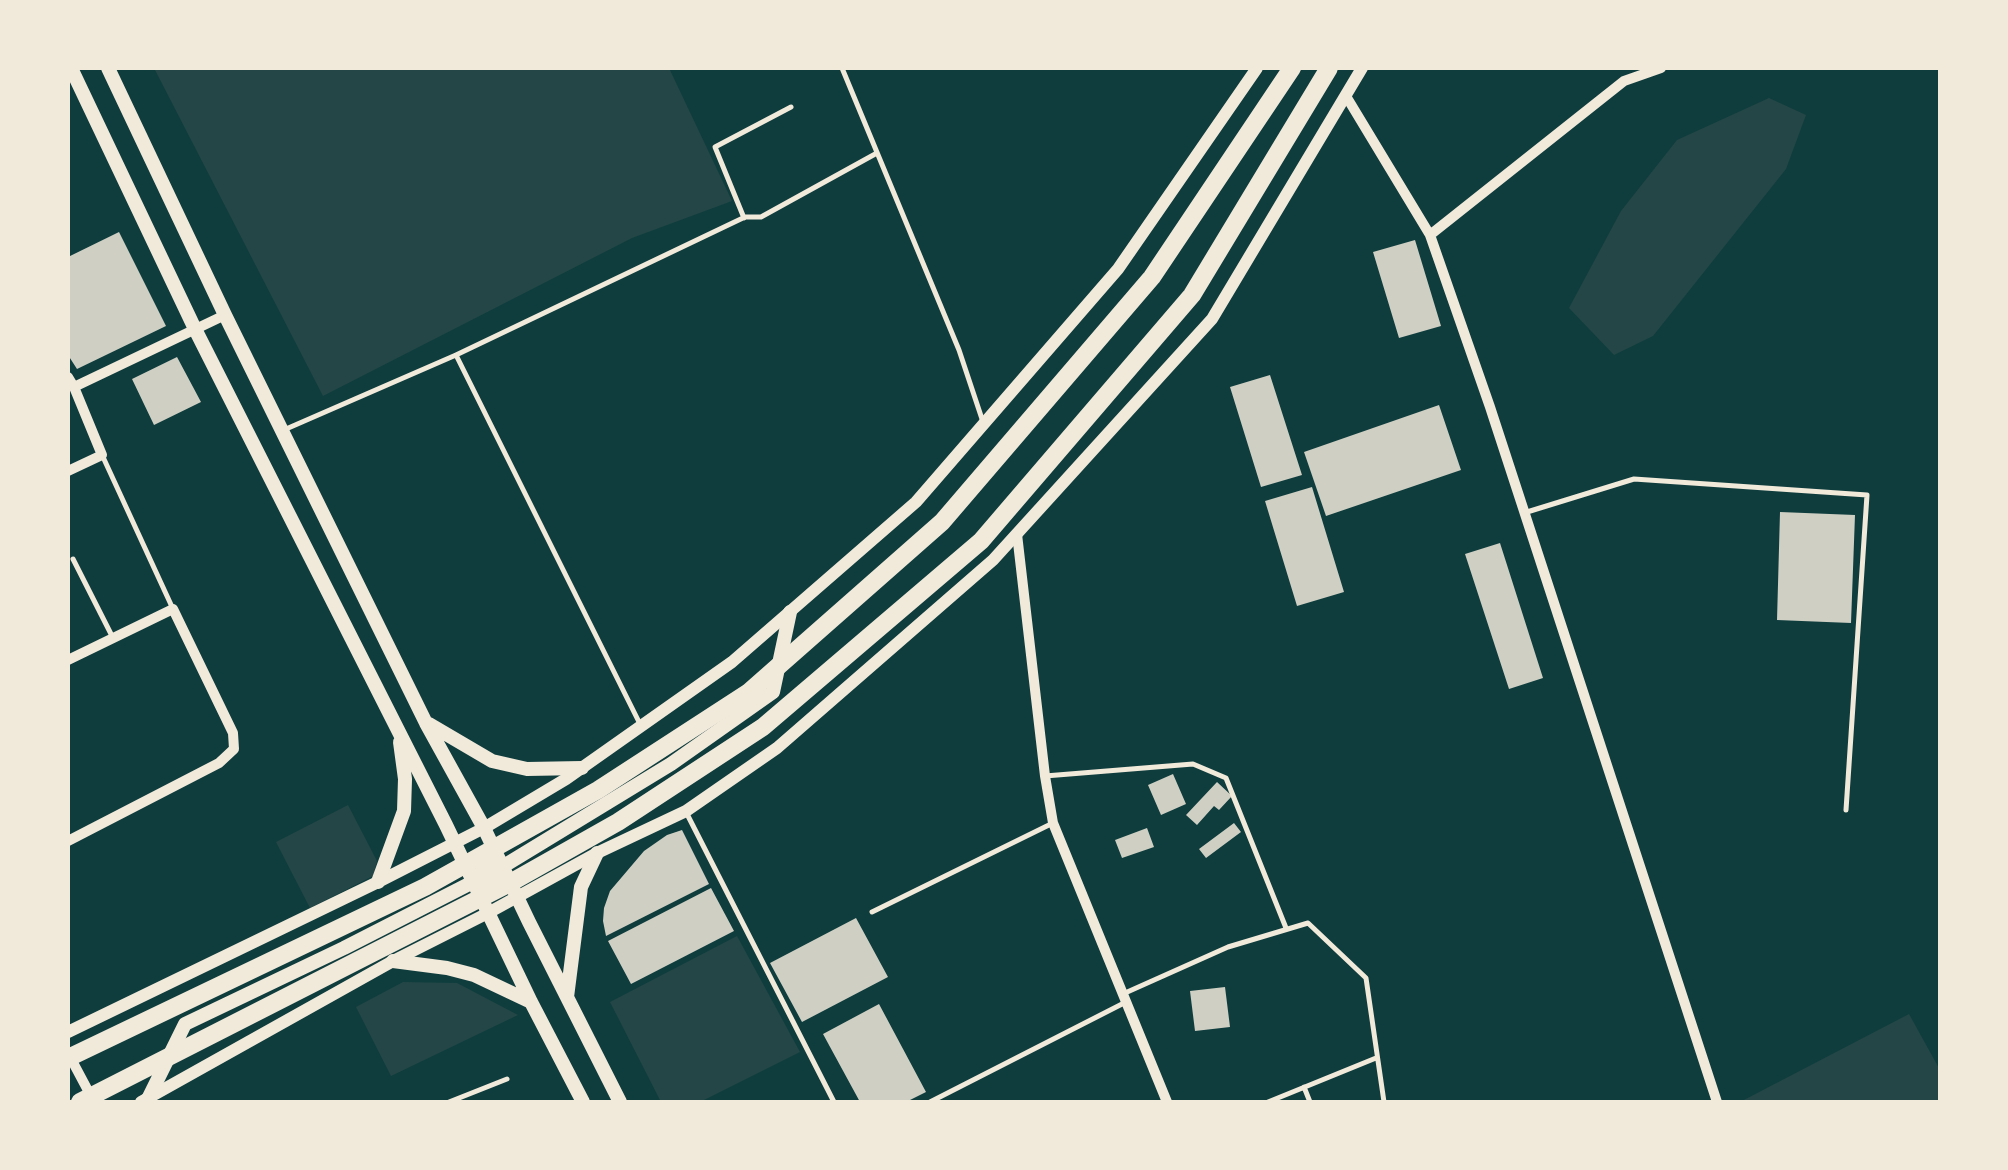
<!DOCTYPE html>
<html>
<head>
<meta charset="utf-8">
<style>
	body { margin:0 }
	#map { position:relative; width:2008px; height:1170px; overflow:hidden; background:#0f3d3e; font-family:Lato,sans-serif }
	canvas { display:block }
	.frame { position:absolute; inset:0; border:70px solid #f1e9da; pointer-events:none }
</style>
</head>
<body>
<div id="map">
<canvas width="2008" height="1170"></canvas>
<div class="frame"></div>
</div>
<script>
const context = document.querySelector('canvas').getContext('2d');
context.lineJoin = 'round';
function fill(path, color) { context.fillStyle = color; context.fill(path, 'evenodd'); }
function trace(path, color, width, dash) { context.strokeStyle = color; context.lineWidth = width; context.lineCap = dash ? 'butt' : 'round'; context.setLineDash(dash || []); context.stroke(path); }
const green = new Path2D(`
	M154,68H669L732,201L632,238L323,396Z
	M1769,98L1806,115L1786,169L1653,336L1614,355L1569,308L1621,211L1677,140Z
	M348,805L377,861L373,876L310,908L276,842Z
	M737,936L800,1052L700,1102H661L610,1002Z
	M403,982L457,983L518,1015L391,1076L356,1007Z
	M1909,1014L1940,1070V1102H1740Z`);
const building = new Path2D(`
	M119,232L166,326L77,369L68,355V257Z
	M1415,240L1441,326L1399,338L1373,252Z
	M177,357L201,402L154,425L132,379Z
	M1270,375L1302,475L1261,487L1230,387Z
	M1439,405L1461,470L1326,516L1304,452Z
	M1312,487L1344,592L1297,606L1265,501Z
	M1780,512L1855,515L1851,623L1777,620Z
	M1500,543L1543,678L1509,689L1465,554Z
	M1173,774L1186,804L1161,815L1148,785Z
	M1217,782L1232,796L1219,810L1214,806L1197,825L1186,815Z
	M1234,823L1241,832L1206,858L1199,849Z
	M1147,828L1154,847L1122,858L1115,840Z
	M682,830L709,884L606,936L603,921L604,908L610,891L644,851L667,835Z
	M711,888L734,931L631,984L608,941Z
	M856,918L888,977L802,1022L770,963Z
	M1225,987L1230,1027L1195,1031L1190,991Z
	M879,1004L926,1092L906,1102H860L823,1034Z`);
const service = new Path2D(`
	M842,68L959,350L983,422
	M744,218L715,147L791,107
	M456,355L640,724
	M286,429L456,355L745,217H761L877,153
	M103,457L173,609
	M1527,512L1634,479L1867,495L1846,810
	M73,559L112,636
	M1045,776L1193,764L1226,778L1286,928
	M687,814L834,1102
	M872,912L1053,823
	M1125,993L1228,947L1308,923L1366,978L1384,1102
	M1304,1087L1310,1102
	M449,1102L507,1079
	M930,1102L1126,1002
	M1268,1102L1376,1058`);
const minor = new Path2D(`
	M1346,96L1430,235L1490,407L1717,1102
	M1430,235L1624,81L1661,68
	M68,377L74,387L102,455L68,471
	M74,387L225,315
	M1017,534L1045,776L1053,823L1167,1102
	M68,660L173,609L233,733L234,749L219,763L68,841
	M68,1053L93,1100`);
const tertiary = new Path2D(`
	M68,1032L378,882L484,828L566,779L732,662L916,502L1118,269L1257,68
	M141,1102L393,961L488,913L597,853L686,811L777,748L993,560L1212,319L1362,68`);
const secondary = new Path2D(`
	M71,68L195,329L446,825L531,1002L583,1102
	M108,68L225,315L426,723L484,828L529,922L620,1102
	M429,724L492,761L527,769L582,768
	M378,882L404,811L405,779L400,742
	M478,893L502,867L671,764L773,692L790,612
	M393,961L447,968L474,975L531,1002
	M567,997L581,887L597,853
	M148,1099L185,1024L344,948L473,882L496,854`);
const motorway = new Path2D(`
	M68,1058L425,887L598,790L749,692L942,522L1152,277L1292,68
	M80,1102L510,883L618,822L763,727L981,541L1192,295L1329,68`);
fill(green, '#244646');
fill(building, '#cfcfc3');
trace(service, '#f1e9da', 5);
trace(minor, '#f1e9da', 10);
trace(tertiary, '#f1e9da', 12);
trace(secondary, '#f1e9da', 14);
trace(motorway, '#f1e9da', 18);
</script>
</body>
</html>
